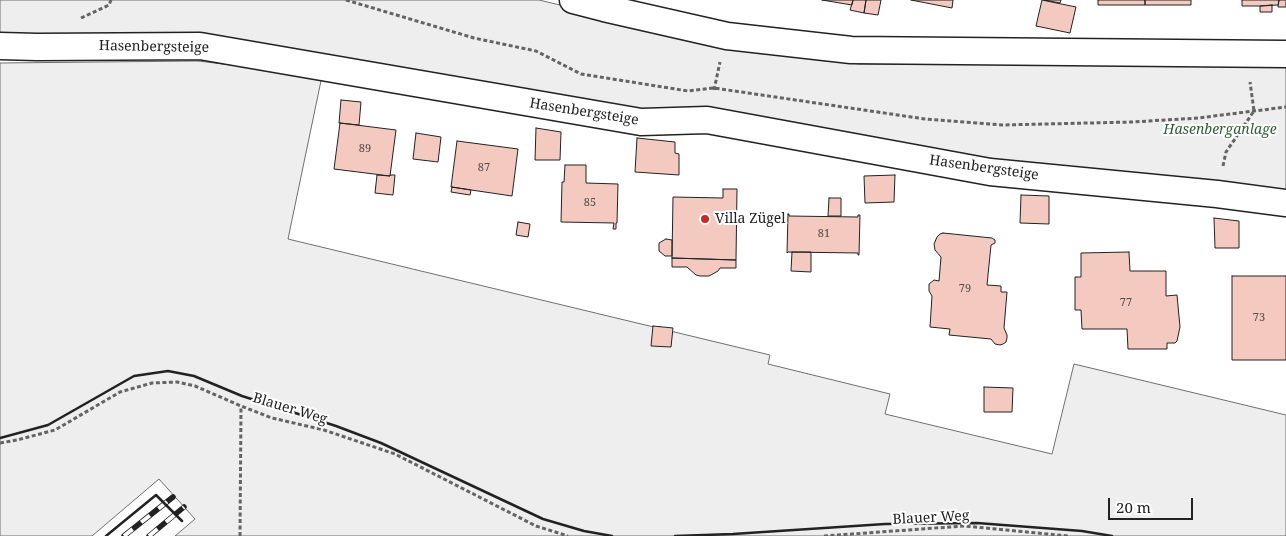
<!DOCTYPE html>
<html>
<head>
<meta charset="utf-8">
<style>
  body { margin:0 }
  #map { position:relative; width:1286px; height:536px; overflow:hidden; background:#fff; font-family:"Noto Serif",serif }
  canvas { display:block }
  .scale { position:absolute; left:1108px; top:498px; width:85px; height:22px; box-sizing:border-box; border:2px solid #222; border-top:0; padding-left:6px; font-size:15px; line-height:18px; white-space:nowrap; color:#222; -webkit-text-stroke:4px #fff; paint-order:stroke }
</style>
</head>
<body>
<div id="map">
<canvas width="1286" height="536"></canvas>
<div class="scale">20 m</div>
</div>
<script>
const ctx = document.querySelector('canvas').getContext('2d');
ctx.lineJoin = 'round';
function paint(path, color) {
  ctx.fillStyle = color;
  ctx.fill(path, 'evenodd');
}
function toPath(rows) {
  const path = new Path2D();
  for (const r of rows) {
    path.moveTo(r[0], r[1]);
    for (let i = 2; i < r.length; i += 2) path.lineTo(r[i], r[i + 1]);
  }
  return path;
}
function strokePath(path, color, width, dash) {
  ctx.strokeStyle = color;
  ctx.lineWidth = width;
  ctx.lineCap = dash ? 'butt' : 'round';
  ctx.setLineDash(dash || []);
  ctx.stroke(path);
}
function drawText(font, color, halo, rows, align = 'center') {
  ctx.font = font + ' "Noto Serif",serif';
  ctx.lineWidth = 4;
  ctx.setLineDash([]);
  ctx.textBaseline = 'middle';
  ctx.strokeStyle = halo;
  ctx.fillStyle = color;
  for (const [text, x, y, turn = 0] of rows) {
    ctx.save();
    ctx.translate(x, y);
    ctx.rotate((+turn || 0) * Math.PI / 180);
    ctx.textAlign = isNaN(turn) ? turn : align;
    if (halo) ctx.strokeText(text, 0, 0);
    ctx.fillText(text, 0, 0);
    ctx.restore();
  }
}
const green = toPath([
  [0,0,539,0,731,46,859,64,1286,65,1286,203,642,118,200,44,0,44,0,0],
  [198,61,322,76,288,239,770,355,768,364,890,394,885,414,1052,454,1074,364,1286,415,1286,536,175,536,195,519,159,479,92,536,0,536,0,63,198,61]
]);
paint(green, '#eee');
strokePath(green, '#6f6f6f', 1);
const building = toPath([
  [822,0,853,0,852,5,822,0],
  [853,0,866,0,864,13,850,10,853,0],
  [866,0,881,0,878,15,864,13,866,0],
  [911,0,953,0,952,8,911,0],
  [1042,0,1076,7,1070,33,1036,26,1042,0],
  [1044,0,1061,0,1060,3,1044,0],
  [1098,0,1145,0,1145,5,1098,5,1098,0],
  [1145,0,1191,0,1191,5,1145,5,1145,0],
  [1242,0,1279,0,1278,5,1260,6,1242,6,1242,0],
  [1279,0,1286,0,1286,7,1278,7,1279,0],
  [1272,5,1272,12,1260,12,1260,6,1272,5],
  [341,100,361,102,359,125,339,123,341,100],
  [340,123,396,130,390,176,334,169,340,123],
  [536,128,561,132,560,160,535,160,536,128],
  [416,133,441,137,438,162,413,159,416,133],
  [637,138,675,142,675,153,679,154,679,175,635,172,637,138],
  [457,141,518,149,512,196,451,187,457,141],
  [565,165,586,165,586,183,618,184,617,223,616,223,616,229,613,229,614,223,561,222,562,182,564,182,565,165],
  [377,175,390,176,390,175,395,175,393,195,375,193,377,175],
  [895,175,894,202,865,203,864,176,895,175],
  [452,187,471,190,470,195,451,192,452,187],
  [723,189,737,189,736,260,672,258,673,197,723,198,723,189],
  [1021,195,1049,196,1049,224,1020,223,1021,195],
  [829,198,841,198,841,216,828,216,829,198],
  [788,214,789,214,789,216,858,217,858,215,860,215,859,255,858,255,858,253,788,252,787,253,788,214],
  [1214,218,1239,221,1239,248,1215,248,1214,218],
  [518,222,530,224,528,237,516,235,518,222],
  [943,233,992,238,995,240,995,243,991,245,987,285,1001,286,1001,292,1007,292,1004,328,1007,335,1007,338,1006,342,1003,344,1000,345,995,344,991,339,949,335,950,329,930,327,932,296,929,291,929,284,934,280,939,281,941,257,935,250,934,244,937,237,940,234,943,233],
  [666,239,672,240,672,256,665,256,659,251,659,243,666,239],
  [792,252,811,252,811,272,791,271,792,252],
  [1129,252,1130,271,1166,271,1166,296,1177,295,1180,327,1177,341,1175,343,1167,343,1167,349,1128,349,1127,329,1082,329,1081,310,1075,310,1075,277,1081,277,1081,253,1129,252],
  [672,258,736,260,736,268,720,268,718,271,709,276,700,276,696,275,687,267,672,267,672,258],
  [1232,276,1286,276,1286,360,1232,360,1232,276],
  [653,326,673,328,671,347,651,346,653,326],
  [984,387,1013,388,1012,412,984,412,984,387]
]);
paint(building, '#f3c9c0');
strokePath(building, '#222', 1);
const street = toPath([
  [573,0,604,8,727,36,851,50,1286,54],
  [0,46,37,47,200,46,641,122,707,120,990,172,1217,194,1286,203]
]);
strokePath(street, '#222', 29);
strokePath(toPath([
  [346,0,474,38,536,51,581,74,688,91,714,88,925,119,1002,125,1132,122,1198,118,1286,107],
  [81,18,109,5,111,0],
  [714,90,720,62],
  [1223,166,1226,152,1254,111,1250,82],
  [0,443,17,440,55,430,120,392,152,383,177,382,195,386,241,406,272,418,324,430,395,454,536,526,568,536],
  [240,536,241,406],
  [824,536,964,526,1069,536]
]), '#646464', 3, [4, 2.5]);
strokePath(street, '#fff', 26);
const rail = toPath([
  [124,536,173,497],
  [149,536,184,507]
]);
strokePath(rail, '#222', 5.5);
strokePath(rail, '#fff', 4, [11]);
strokePath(toPath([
  [0,438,48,425,134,376,168,371,194,376,242,396,336,426,381,443,543,519,584,531,612,536],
  [106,536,156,495,182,521],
  [675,536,733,534,885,524,977,523,1082,531,1112,536]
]), '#222', 2.5);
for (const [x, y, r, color] of [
  [705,219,5,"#c62828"]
]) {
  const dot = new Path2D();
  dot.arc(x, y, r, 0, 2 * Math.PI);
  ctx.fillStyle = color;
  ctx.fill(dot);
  strokePath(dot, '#fff', 2);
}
drawText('11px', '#564c4a', null, [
  ["89",365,149],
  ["87",484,168],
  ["85",590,203],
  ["81",824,234],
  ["79",965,289],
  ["77",1126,303],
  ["73",1259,318]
]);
drawText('14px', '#222', '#fff', [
  ["Hasenbergsteige",154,47,1],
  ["Hasenbergsteige",584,112,9],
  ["Hasenbergsteige",984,168,8],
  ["Blauer Weg",290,409,17],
  ["Blauer Weg",931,518,-3]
]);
drawText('italic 14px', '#2f5e38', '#fff', [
  ["Hasenberganlage",1220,130]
]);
drawText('14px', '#222', '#fff', [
  ["Villa Zügel",715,219]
], 'left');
</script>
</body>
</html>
